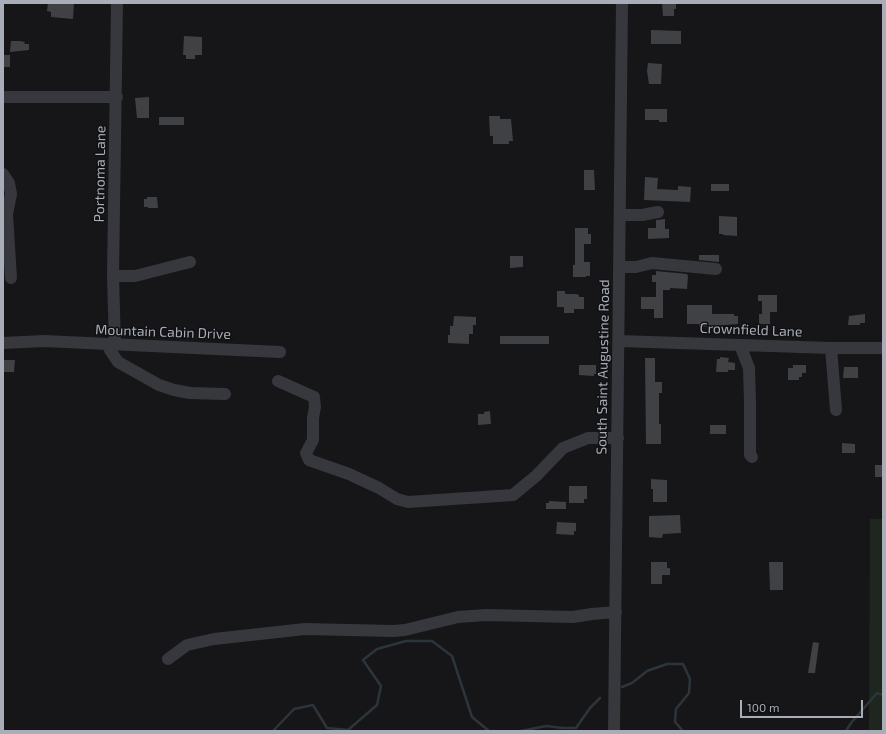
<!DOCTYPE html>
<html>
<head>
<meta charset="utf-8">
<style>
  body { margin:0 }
  #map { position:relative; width:886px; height:734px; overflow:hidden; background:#161618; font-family:"Exo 2",sans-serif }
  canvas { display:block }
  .frame { position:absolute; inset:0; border:4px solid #a8adb8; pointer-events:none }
  .scale { position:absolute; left:740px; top:700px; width:123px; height:18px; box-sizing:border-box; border:2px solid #a8adb8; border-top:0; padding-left:5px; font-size:12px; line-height:14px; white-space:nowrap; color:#a8adb8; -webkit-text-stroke:3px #111113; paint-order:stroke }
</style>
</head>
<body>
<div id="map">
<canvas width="886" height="734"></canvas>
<div class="frame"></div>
<div class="scale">100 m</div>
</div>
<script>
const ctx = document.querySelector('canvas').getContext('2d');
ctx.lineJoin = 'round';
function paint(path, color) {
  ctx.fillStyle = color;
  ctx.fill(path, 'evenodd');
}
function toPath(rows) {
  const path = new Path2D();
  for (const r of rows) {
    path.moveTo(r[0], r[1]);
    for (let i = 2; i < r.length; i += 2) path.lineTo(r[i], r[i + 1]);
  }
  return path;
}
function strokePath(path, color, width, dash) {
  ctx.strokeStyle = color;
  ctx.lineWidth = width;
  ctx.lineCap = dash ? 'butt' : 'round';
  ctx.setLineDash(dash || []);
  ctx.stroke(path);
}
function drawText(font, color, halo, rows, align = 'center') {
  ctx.font = font + ' "Exo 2",sans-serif';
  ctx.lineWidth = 3;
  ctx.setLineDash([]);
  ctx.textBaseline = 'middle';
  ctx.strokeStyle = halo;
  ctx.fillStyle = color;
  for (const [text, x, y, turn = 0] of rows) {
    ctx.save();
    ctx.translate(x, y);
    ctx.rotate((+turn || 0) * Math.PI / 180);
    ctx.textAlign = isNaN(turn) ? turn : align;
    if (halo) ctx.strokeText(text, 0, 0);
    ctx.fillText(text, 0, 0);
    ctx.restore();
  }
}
paint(toPath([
  [870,519,883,519,883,731,869,731]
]), '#1e261f');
strokePath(toPath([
  [622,687,632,683,647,671,667,664,683,664,690,679,689,693,676,709,675,722,683,731],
  [273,731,294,709,313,705,327,728,348,730,377,705,381,686,363,660,377,649,406,641,432,641,452,656,472,717,489,731],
  [521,731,546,726,563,728,576,728,590,708,600,698],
  [846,731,851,723,877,693,883,695]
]), '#2c353c', 2.5);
paint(toPath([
  [48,3,74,3,73,19,51,17,51,12,47,11],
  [662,3,676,3,676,9,674,9,674,16,663,16],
  [651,30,681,31,681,44,651,44],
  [184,36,202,37,202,55,195,55,195,59,186,59,186,55,183,55],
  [11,41,20,41,25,42,24,44,29,44,29,50,10,52],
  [3,55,10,55,10,67,3,67],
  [648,63,662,64,661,84,649,84,647,71],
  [149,97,149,118,137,118,135,98],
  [645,109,667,109,667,122,659,122,659,120,645,120],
  [489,116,500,116,500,119,511,119,513,141,509,141,509,144,493,144,493,136,490,136],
  [159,117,184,117,184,125,159,125],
  [584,170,594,170,595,190,584,190],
  [645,177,658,178,657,189,678,190,678,186,691,187,690,202,644,200],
  [711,184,729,184,729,191,711,191],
  [147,197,157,197,158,208,148,208,148,207,144,207,144,199,147,199],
  [719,216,737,217,737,236,723,235,723,234,719,234],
  [665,219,665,229,669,229,669,238,648,239,648,228,656,228,656,220],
  [575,228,588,228,588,234,591,234,591,244,584,244,584,262,590,262,590,276,586,276,586,277,573,277,573,265,575,265],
  [699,255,719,255,719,262,699,260],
  [510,256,523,256,523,267,510,268],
  [656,271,687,274,688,276,687,289,670,288,670,290,663,290,663,318,654,318,654,309,641,309,641,297,656,297,656,282,652,282,652,275,656,275],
  [557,291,565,291,565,294,576,294,579,295,579,297,584,297,584,309,574,309,574,313,564,313,564,307,557,307],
  [758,295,777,295,777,312,770,312,770,324,759,324,759,314,762,314,762,301,758,301],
  [687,305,712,305,712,314,734,314,734,316,738,316,738,324,699,327,699,324,687,324],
  [865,314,865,323,860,323,860,325,848,325,849,316],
  [454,316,476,317,476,325,473,325,473,334,469,334,469,344,448,343,448,335,450,335,450,326,453,326],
  [500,336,549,336,549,344,500,344],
  [720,357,729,358,728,362,735,363,735,370,728,370,728,372,716,372,717,359,720,359],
  [645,358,655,358,655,382,662,382,662,393,659,393,659,424,661,424,661,444,646,444],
  [3,360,15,360,14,372,3,372],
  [579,365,596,365,596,374,594,374,594,376,579,375],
  [793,365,806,365,806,373,802,373,802,377,799,377,799,380,788,380,788,368,793,368],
  [844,367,858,367,858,378,843,378],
  [490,411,491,424,478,425,478,414,484,414,484,412],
  [710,425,726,425,726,434,710,434],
  [842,443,855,444,855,453,842,453],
  [875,465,883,465,883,477,875,477],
  [651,479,667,480,667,502,653,502,653,489,651,489],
  [569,486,587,486,587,499,584,499,584,503,569,503],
  [549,501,566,502,566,509,546,509,546,503,549,503],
  [680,515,681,533,663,534,662,538,649,537,649,516],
  [557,522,576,523,576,531,574,531,574,535,556,534],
  [651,562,667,562,667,568,670,568,670,575,662,575,662,584,651,584],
  [769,562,783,562,783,590,770,590],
  [813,642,819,643,815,673,808,673]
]), '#404145');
strokePath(toPath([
  [3,97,117,97],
  [3,174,9,183,11,194,7,214,11,278],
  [620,215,642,215,658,212],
  [619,267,636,267,652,263,716,269],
  [113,276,135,276,190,262],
  [619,341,831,348,883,348],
  [3,343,44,341,280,352],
  [108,345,110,350,118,362,159,385,174,390,190,393,225,394],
  [115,345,113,276,117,3],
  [740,345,749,368,750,401,750,455,752,457],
  [831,348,836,410],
  [278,381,314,397,315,407,313,418,313,440,306,453,309,460,349,474,379,488,397,499,408,502,513,495,536,476,563,448,588,438,618,438],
  [168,659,187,645,214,639,305,629,393,631,405,630,458,617,486,615,573,617,592,614,616,612],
  [614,731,622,3]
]), '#37383d', 12);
drawText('14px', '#a8adb8', '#111113', [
  ["Portnoma Lane",100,174,-89],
  ["Crownfield Lane",751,330,2],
  ["Mountain Cabin Drive",163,332,2],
  ["South Saint Augustine Road",603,367,-89]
]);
</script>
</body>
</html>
